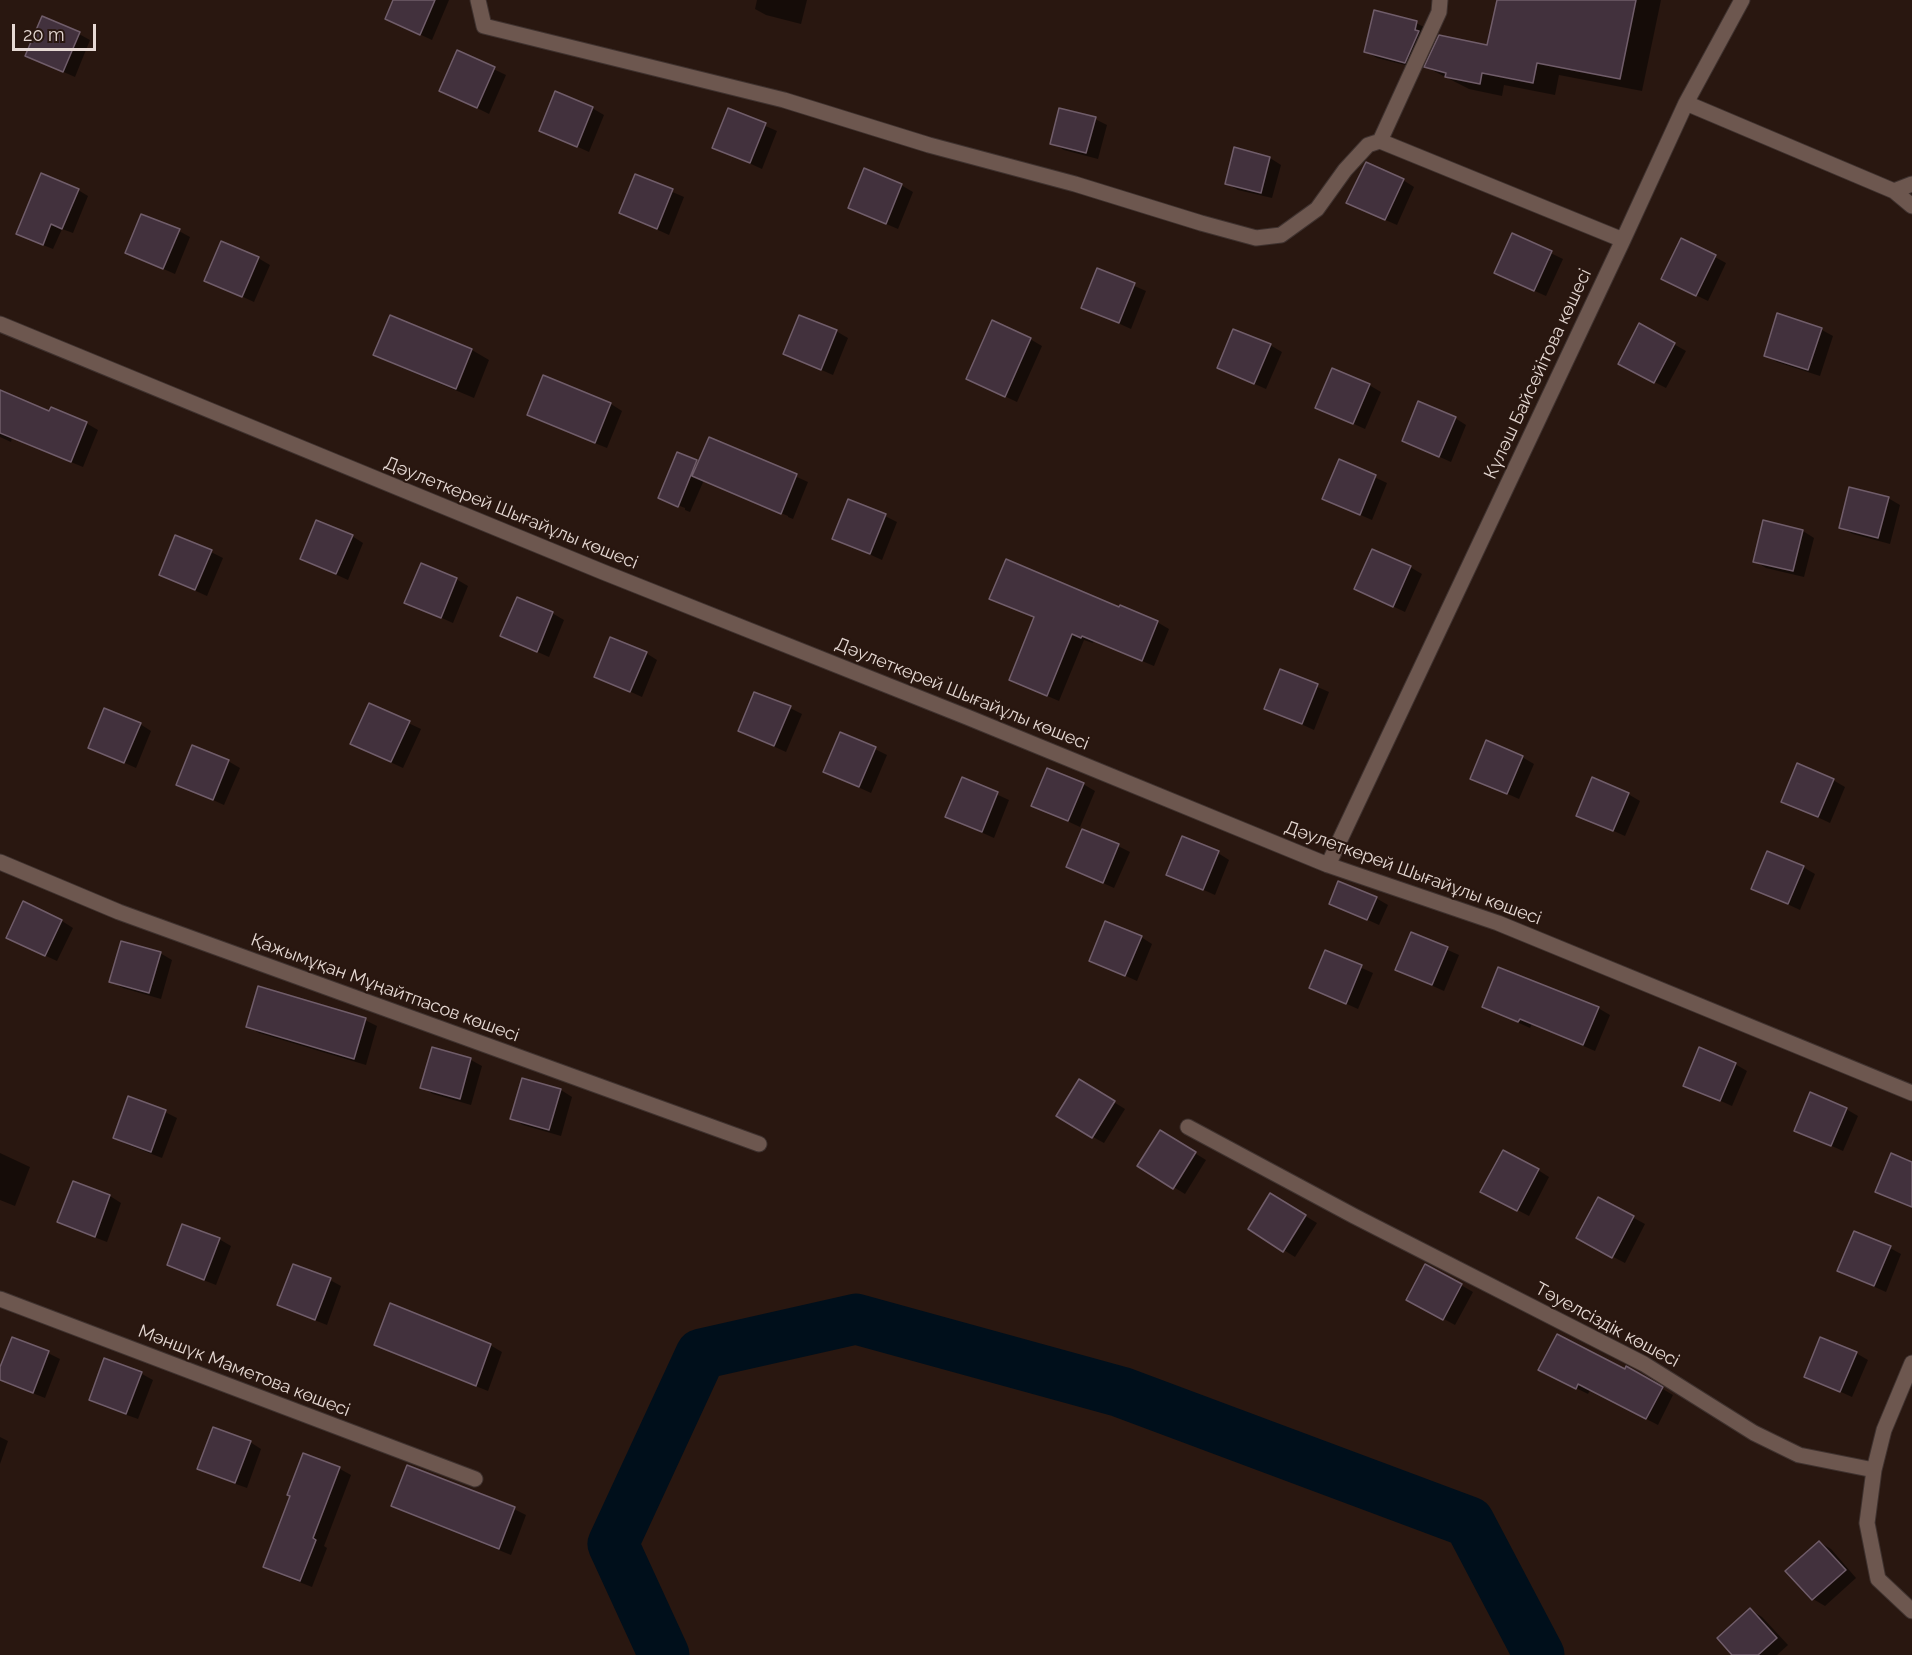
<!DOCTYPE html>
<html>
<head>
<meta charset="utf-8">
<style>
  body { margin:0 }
  #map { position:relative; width:1912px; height:1655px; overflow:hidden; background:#291710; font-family:Raleway,sans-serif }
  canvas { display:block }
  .scale { position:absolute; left:12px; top:24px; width:84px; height:27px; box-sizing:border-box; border:3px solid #e6d9d4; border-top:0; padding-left:8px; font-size:18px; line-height:21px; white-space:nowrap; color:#e6d9d4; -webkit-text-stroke:4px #291710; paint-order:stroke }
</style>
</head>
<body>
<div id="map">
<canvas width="1912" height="1655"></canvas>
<div class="scale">20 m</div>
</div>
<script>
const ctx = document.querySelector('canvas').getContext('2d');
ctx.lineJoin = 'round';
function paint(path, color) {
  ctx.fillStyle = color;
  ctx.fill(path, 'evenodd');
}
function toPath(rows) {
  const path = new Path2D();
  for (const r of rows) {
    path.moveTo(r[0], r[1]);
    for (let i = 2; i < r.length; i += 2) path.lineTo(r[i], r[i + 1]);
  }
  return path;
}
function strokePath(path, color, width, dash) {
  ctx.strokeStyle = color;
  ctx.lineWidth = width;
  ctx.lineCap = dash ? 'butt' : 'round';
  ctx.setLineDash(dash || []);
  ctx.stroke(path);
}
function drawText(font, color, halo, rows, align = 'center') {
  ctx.font = font + ' Raleway,sans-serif';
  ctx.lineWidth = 4.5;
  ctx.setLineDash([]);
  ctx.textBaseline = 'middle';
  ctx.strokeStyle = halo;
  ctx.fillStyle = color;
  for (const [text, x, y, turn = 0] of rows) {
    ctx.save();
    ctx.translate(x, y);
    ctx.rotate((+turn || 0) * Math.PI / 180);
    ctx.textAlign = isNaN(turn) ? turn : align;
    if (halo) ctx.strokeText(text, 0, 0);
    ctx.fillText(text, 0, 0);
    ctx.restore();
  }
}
paint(toPath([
  [395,0,449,0,432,40,387,19],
  [757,0,807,0,801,24,766,15,755,9],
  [1498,0,1661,0,1642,91,1559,75,1555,95,1504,85,1502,96,1469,89,1426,67,1488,47],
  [1416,23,1428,29,1417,68,1377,58,1365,51],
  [79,34,90,40,75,77,27,56],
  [458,52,506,75,489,114,441,90],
  [592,108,604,115,589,152,541,130],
  [729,110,777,131,762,169,714,147],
  [1095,119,1107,125,1098,159,1064,150,1052,143],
  [1270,158,1281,165,1272,198,1238,190,1226,183],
  [636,176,684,197,669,235,621,213],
  [1403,180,1414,187,1397,225,1360,209],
  [901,185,913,192,898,229,849,208],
  [78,190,88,196,73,233,62,229,53,249,28,239],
  [179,231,190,237,175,274,127,253],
  [1513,235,1563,259,1546,296,1508,279],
  [1715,257,1726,263,1708,301,1675,285],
  [258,258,270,265,254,302,206,280],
  [1098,270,1146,291,1131,329,1083,307],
  [1778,315,1822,330,1833,336,1820,376,1777,362,1765,355],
  [391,317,472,350,489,360,474,398,393,364,375,354],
  [1640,325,1686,351,1666,388,1631,370],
  [836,331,848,338,833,375,785,354],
  [1030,339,1042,346,1017,402,968,379],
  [1270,345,1282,352,1266,389,1219,368],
  [544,377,611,404,622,411,607,448,540,421,529,414],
  [1369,385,1381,392,1365,429,1317,407],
  [0,392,50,413,86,423,98,430,83,467,12,438,11,442,0,437],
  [1455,418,1466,425,1451,462,1404,441],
  [710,438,808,482,793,519,788,517,788,516,704,480,690,512,685,510,685,508,670,502,670,504,660,498,697,461,700,463],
  [1340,461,1387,483,1372,520,1324,499],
  [1888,498,1900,505,1890,544,1853,534,1841,528],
  [885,516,897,522,882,560,834,538],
  [1803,531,1814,538,1804,577,1766,568,1755,561],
  [352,536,363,543,348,580,302,559],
  [211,552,223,558,207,596,160,575],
  [1410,567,1422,574,1405,612,1356,589],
  [456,579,468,586,453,623,406,602],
  [991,598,1120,609,1157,622,1169,629,1154,666,1094,641,1093,643,1084,640,1059,701,1010,680,1036,618],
  [552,613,564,620,549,657,502,636],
  [646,653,657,660,642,697,596,676],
  [1281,671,1329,692,1314,730,1266,708],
  [370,705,421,729,403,768,364,750],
  [790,708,802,714,786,752,740,731],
  [140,724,151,731,136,768,90,747],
  [875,749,887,755,871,793,825,772],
  [1522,757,1534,764,1519,799,1472,778],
  [228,761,240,768,224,805,178,784],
  [963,779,1009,800,994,838,947,817],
  [1833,780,1845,787,1830,823,1783,801],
  [1083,784,1095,791,1080,827,1033,805],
  [1628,794,1640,801,1625,836,1578,815],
  [1118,846,1130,852,1114,888,1068,867],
  [1218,853,1229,860,1215,895,1168,874],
  [1803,867,1815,874,1800,910,1753,888],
  [1376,898,1388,905,1379,925,1331,903],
  [62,921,73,928,57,961,20,944],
  [1412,934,1459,955,1444,991,1397,970],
  [1141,937,1152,944,1137,981,1091,960],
  [1326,952,1373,973,1358,1009,1311,988],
  [160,953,172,960,161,999,123,988,111,981],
  [1484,1007,1598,1008,1610,1015,1595,1051,1532,1024,1530,1028],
  [365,1020,377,1026,366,1065,259,1033,248,1026],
  [433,1049,471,1060,482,1066,471,1105,433,1094,422,1087],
  [1735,1064,1747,1071,1732,1106,1685,1085],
  [523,1079,561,1090,572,1097,561,1136,523,1125,511,1118],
  [1091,1088,1125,1109,1104,1143,1093,1137],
  [1846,1109,1858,1116,1843,1151,1796,1130],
  [165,1112,177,1118,162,1158,126,1144,114,1137],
  [1172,1139,1206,1160,1185,1194,1139,1166],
  [0,1153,30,1167,15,1206,0,1200],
  [1538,1170,1549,1177,1529,1216,1494,1198],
  [74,1183,110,1196,121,1203,107,1242,70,1228,59,1222],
  [1599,1199,1645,1224,1625,1263,1590,1245],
  [1282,1202,1317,1223,1295,1257,1250,1229],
  [219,1239,231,1246,216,1285,180,1271,168,1265],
  [1890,1248,1901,1254,1886,1292,1839,1271],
  [330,1280,341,1286,327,1325,291,1311,279,1305],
  [1461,1285,1473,1292,1455,1325,1420,1306],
  [376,1344,490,1345,502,1352,488,1391,388,1351],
  [48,1353,60,1359,45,1398,0,1380,0,1371],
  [1856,1353,1868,1360,1852,1397,1806,1376],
  [105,1360,142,1374,153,1380,138,1419,102,1406,91,1399],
  [1627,1368,1673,1395,1658,1425,1590,1390,1588,1394,1552,1376,1626,1371],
  [0,1437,8,1441,0,1464],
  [250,1442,261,1449,247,1488,211,1475,199,1468],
  [304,1455,340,1469,351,1475,324,1546,327,1548,312,1587,276,1573,265,1566,292,1496],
  [407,1467,514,1509,526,1515,511,1555,404,1512,393,1506],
  [1819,1542,1831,1549,1856,1578,1825,1606,1813,1599,1787,1571],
  [1750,1610,1762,1617,1788,1645,1777,1655,1734,1655]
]), '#0007');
strokePath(toPath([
  [664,1655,613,1544,701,1354,856,1319,1121,1392,1469,1522,1539,1655]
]), '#000f1b', 51);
const building = toPath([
  [393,0,435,0,420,35,385,19,393,0],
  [1497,0,1636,0,1620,79,1537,63,1533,83,1482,73,1480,84,1445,77,1446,73,1424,67,1439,35,1487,45,1497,0],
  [1374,10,1417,21,1415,30,1419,31,1405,63,1364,52,1374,10],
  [42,16,80,32,63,72,25,56,42,16],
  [457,50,495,67,477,108,439,91,457,50],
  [555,91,593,107,577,147,539,131,555,91],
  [728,108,766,123,750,163,712,148,728,108],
  [1059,108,1096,117,1086,153,1050,144,1059,108],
  [1234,147,1270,157,1261,193,1225,184,1234,147],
  [1366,162,1404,179,1385,220,1346,203,1366,162],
  [864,168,902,184,886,224,848,208,864,168],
  [41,173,79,189,62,229,51,224,43,245,16,234,41,173],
  [635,174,673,189,657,229,619,213,635,174],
  [141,214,180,229,163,269,125,253,141,214],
  [1512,233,1552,251,1534,291,1494,273,1512,233],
  [1681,238,1716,255,1696,296,1661,279,1681,238],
  [221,241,259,257,242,297,204,281,221,241],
  [1097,268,1135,283,1119,323,1081,308,1097,268],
  [1777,313,1822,328,1808,370,1764,356,1777,313],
  [390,315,472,349,456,389,373,355,390,315],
  [799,315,837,330,821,370,783,354,799,315],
  [992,320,1031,338,1005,397,966,379,992,320],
  [1639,323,1675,343,1654,383,1618,364,1639,323],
  [1233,329,1271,344,1254,384,1217,368,1233,329],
  [1332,368,1370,384,1353,424,1315,408,1332,368],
  [543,375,611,403,595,443,527,415,543,375],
  [0,390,49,411,51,407,87,422,71,462,0,433,0,390],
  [1418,401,1456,417,1439,457,1402,441,1418,401],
  [709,437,797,474,781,514,692,476,709,437],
  [677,452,697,460,678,507,658,498,677,452],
  [1339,459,1376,475,1360,515,1322,499,1339,459],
  [1849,487,1889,497,1878,538,1839,528,1849,487],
  [848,499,886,514,870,554,832,539,848,499],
  [316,520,353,535,336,574,300,559,316,520],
  [1763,520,1803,530,1793,571,1753,562,1763,520],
  [175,535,212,550,195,590,159,575,175,535],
  [1372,549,1411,566,1393,607,1354,589,1372,549],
  [1006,559,1119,607,1120,605,1158,621,1142,661,1082,636,1081,638,1072,634,1047,696,1009,680,1034,617,989,599,1006,559],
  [421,563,457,578,441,618,404,603,421,563],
  [517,597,553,612,537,652,500,636,517,597],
  [610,637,647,652,630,692,594,677,610,637],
  [1280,669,1318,684,1302,724,1264,709,1280,669],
  [754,692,791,706,774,746,738,731,754,692],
  [369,703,410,721,391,762,350,744,369,703],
  [104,708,141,723,124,763,88,748,104,708],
  [840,732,876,747,859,787,823,772,840,732],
  [1486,740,1523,756,1507,794,1470,779,1486,740],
  [192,745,229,760,213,800,176,785,192,745],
  [1797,763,1834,779,1818,817,1781,802,1797,763],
  [1047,768,1084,783,1068,821,1031,806,1047,768],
  [962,777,998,792,982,832,945,817,962,777],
  [1592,777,1629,793,1613,831,1576,816,1592,777],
  [1082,829,1119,844,1103,883,1066,867,1082,829],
  [1182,836,1219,851,1203,890,1166,875,1182,836],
  [1767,851,1804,866,1788,904,1751,889,1767,851],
  [1338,881,1377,897,1367,920,1329,904,1338,881],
  [23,901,62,920,45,956,6,938,23,901],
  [1105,921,1142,936,1125,976,1089,961,1105,921],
  [1411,932,1448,947,1432,985,1395,970,1411,932],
  [121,941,161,952,149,993,109,982,121,941],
  [1325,950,1362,965,1346,1004,1309,988,1325,950],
  [1498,967,1599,1007,1583,1045,1520,1019,1518,1022,1482,1007,1498,967],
  [258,986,366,1018,354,1059,246,1027,258,986],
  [432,1047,471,1058,460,1099,420,1088,432,1047],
  [1699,1047,1736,1063,1720,1101,1683,1086,1699,1047],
  [522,1078,561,1089,549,1130,510,1119,522,1078],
  [1079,1079,1115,1101,1092,1138,1056,1116,1079,1079],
  [1810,1092,1847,1108,1831,1146,1794,1131,1810,1092],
  [128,1096,166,1110,151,1152,113,1138,128,1096],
  [1160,1130,1196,1152,1173,1189,1137,1166,1160,1130],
  [1503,1150,1539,1169,1517,1211,1480,1192,1503,1150],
  [1891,1153,1912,1162,1912,1207,1875,1192,1891,1153],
  [73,1181,110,1195,95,1237,57,1222,73,1181],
  [1270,1193,1306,1215,1283,1252,1248,1229,1270,1193],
  [1598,1197,1634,1216,1612,1258,1576,1238,1598,1197],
  [182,1224,220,1238,204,1280,167,1265,182,1224],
  [1854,1231,1891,1246,1874,1286,1837,1271,1854,1231],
  [293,1264,331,1278,315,1320,277,1305,293,1264],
  [1425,1264,1462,1284,1443,1320,1406,1300,1425,1264],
  [390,1303,491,1344,476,1386,374,1345,390,1303],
  [1557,1334,1625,1369,1626,1366,1663,1387,1646,1419,1578,1384,1576,1389,1538,1370,1557,1334],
  [12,1337,49,1351,33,1393,0,1380,0,1367,12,1337],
  [1820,1337,1857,1352,1840,1392,1804,1377,1820,1337],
  [104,1358,142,1372,126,1414,89,1400,104,1358],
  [213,1427,251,1441,235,1483,197,1469,213,1427],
  [303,1453,340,1467,313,1538,316,1540,300,1581,263,1567,290,1496,287,1495,303,1453],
  [407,1465,515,1507,499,1549,391,1506,407,1465],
  [1819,1541,1846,1570,1812,1600,1785,1571,1819,1541],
  [1750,1608,1777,1638,1758,1655,1732,1655,1717,1638,1750,1608]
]);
paint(building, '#42313d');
strokePath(building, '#705d6a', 1.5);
const minor = toPath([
  [478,0,484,26,784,100,929,145,1075,184,1201,223,1256,238,1281,235,1317,209,1345,170,1368,145,1380,141,1439,12,1440,0],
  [1686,103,1742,0],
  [1380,141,1623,240],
  [1894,191,1912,184],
  [0,324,603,572,967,717,1328,865,1498,923,1912,1093],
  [0,862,119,912,759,1144],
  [1328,865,1623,240,1686,103,1894,191,1912,206],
  [1188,1127,1354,1216,1644,1364,1754,1433,1799,1455,1874,1470,1867,1523,1878,1579,1912,1611],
  [0,1299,475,1479],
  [1874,1470,1884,1430,1912,1363]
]);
strokePath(minor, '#3f322f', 17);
strokePath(minor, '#6d574f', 15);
drawText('18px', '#e6d9d4', '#291710', [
  ["Күләш Байсейітова көшесі",1538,374,-65],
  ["Дәулеткерей Шығайұлы көшесі",511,513,22],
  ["Дәулеткерей Шығайұлы көшесі",962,694,22],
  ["Дәулеткерей Шығайұлы көшесі",1413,873,20],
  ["Қажымұқан Мұңайтпасов көшесі",385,988,20],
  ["Тәуелсіздік көшесі",1607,1325,28],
  ["Мәншүк Маметова көшесі",244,1371,21]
]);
</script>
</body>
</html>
